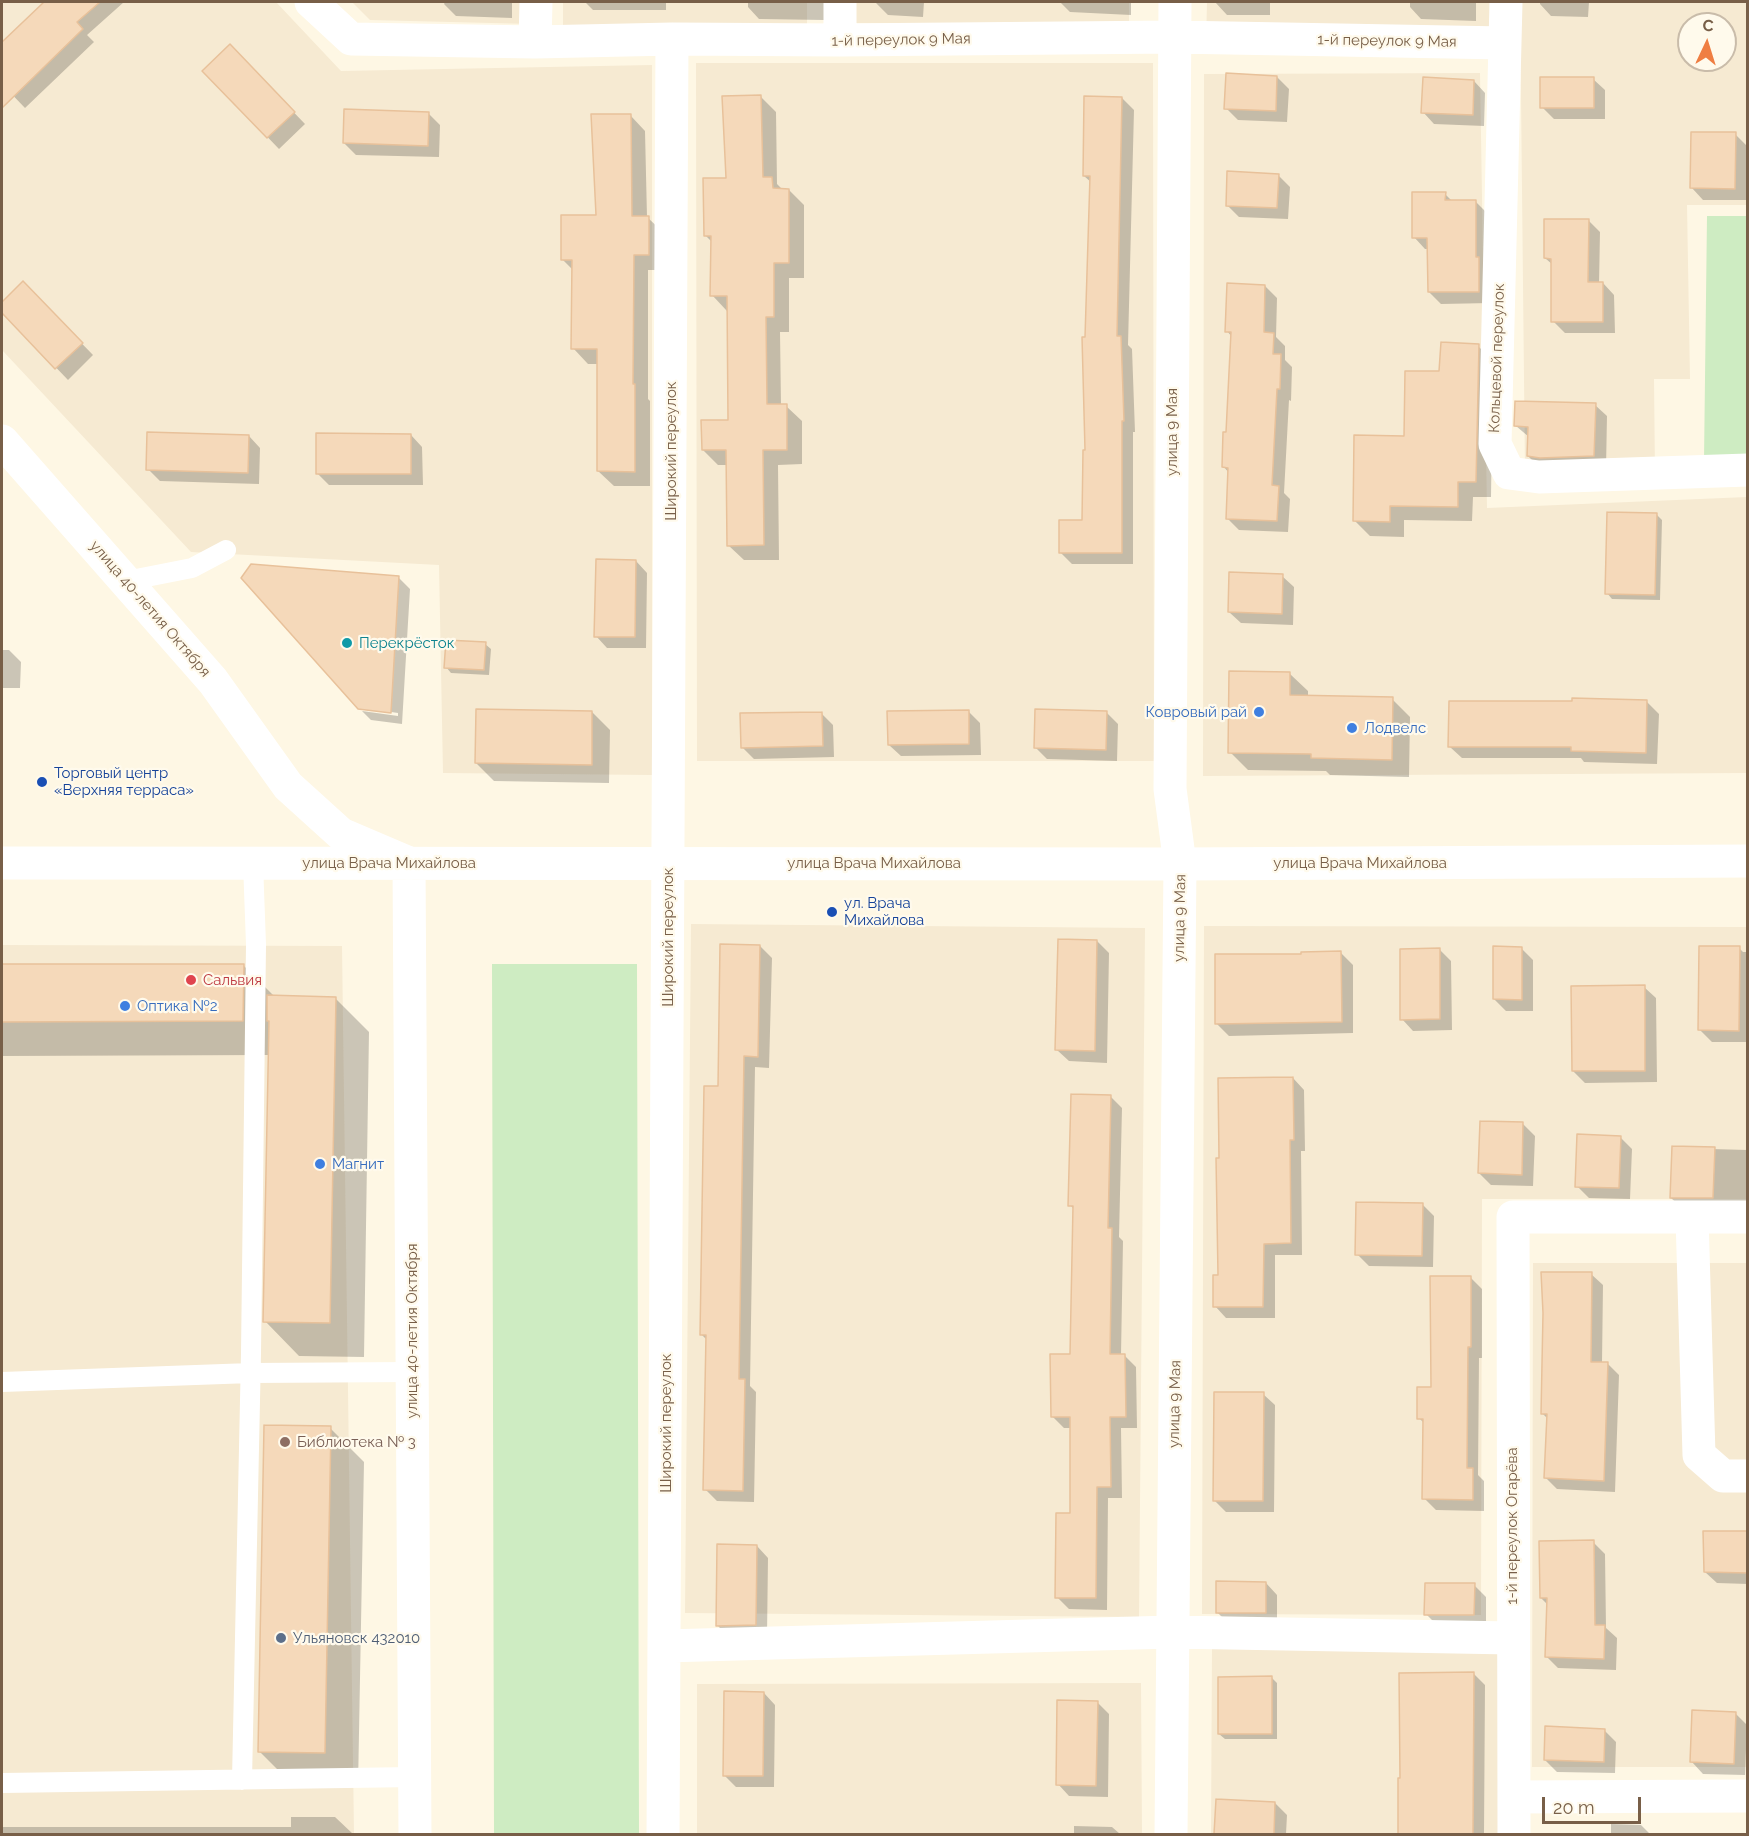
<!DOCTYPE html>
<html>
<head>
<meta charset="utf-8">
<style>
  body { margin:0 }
  #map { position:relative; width:1749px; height:1836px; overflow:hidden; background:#fef7e4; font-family:Raleway,sans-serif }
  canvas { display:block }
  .frame { position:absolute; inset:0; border:3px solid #785f48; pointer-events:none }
  .north { position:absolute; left:1677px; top:12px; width:60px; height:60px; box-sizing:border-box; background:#fffaec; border:2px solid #c9bcaa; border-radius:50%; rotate:4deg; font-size:16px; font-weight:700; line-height:24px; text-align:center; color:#785f48 }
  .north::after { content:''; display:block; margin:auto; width:21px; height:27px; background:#ef7e42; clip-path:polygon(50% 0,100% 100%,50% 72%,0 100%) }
  .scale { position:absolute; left:1542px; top:1797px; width:99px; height:27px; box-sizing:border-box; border:3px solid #785f48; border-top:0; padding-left:8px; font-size:18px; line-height:21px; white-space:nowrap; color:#785f48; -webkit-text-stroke:4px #fffaec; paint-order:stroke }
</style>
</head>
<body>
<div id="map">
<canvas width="1749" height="1836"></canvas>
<div class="frame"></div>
<div class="north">С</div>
<div class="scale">20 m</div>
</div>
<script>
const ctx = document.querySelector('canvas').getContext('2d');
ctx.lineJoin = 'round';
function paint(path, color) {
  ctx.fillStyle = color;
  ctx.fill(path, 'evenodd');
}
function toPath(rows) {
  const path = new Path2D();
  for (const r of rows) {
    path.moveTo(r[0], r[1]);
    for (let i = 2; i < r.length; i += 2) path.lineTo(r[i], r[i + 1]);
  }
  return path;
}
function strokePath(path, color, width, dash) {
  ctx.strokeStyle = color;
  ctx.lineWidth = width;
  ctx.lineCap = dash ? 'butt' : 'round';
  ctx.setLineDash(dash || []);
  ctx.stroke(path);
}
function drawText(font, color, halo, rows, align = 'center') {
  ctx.font = font + ' Raleway,sans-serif';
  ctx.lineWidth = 4.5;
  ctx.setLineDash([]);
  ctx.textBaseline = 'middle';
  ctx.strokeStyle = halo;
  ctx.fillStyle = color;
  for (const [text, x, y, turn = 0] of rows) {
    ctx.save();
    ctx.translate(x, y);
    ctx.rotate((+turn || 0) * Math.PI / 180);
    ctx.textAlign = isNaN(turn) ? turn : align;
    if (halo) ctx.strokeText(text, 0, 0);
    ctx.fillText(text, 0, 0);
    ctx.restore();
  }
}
paint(toPath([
  [2,2,276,2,341,71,652,65,652,775,443,773,439,565,191,552,2,350],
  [352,2,532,2,532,24,370,20],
  [563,2,807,2,807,29,563,30],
  [847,2,1129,2,1129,23,848,23],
  [1207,2,1490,2,1490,48,1206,46],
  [1520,2,1747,2,1747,205,1687,205,1690,379,1654,379,1655,474,1525,472],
  [1689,24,1725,24,1725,60,1689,60],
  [696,63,1153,63,1154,761,697,761],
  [1480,73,1487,508,1747,497,1747,773,1203,776,1204,74],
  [691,924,1145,928,1139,1617,685,1613],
  [1204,926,1747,927,1747,1199,1482,1199,1481,1615,1202,1614],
  [2,945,342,946,354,1834,2,1834],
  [1533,1263,1747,1263,1747,1767,1532,1767],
  [1212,1646,1498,1648,1498,1834,1211,1834],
  [1141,1683,1142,1834,697,1834,697,1684]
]), '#f6ead2');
paint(toPath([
  [1707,216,1747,216,1747,460,1704,460],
  [492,964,637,964,639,1834,494,1834]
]), '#ceecc2');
paint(toPath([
  [46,2,124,2,87,35,94,42,25,108,2,84,2,44],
  [445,2,512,2,512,18,456,16,444,4],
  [585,2,666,2,666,10,593,10],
  [748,2,824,2,824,20,759,19,748,7],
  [876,2,924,2,923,17,888,15,876,3],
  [1060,2,1131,2,1131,15,1070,12],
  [1215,2,1270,2,1270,15,1227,15],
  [1410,2,1476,2,1476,21,1421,19,1410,7],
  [1540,2,1589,2,1588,17,1551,16,1540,4],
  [230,46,305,124,279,149,204,71],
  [1277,77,1289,89,1287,122,1238,120,1226,108],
  [1593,79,1605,90,1605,119,1554,119,1542,107],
  [1474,81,1485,93,1484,126,1434,124,1423,112],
  [761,97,776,112,777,184,783,190,789,190,804,205,804,278,789,278,789,332,780,332,781,406,786,406,802,421,802,464,778,465,779,560,744,560,728,545,728,465,718,465,703,450,729,422,727,311,712,295,712,242,705,235],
  [1122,98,1134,110,1128,345,1132,349,1135,432,1133,432,1133,564,1072,564,1060,552,1084,522,1087,451,1086,338,1092,183,1084,176],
  [428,113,440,125,439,157,356,155,344,143],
  [630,115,645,131,647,217,664,233,664,270,648,270,648,399,650,401,650,486,614,486,598,471,599,364,588,364,573,348,573,270,562,259,598,217],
  [1735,134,1747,146,1746,200,1703,200,1692,188],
  [1278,175,1290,187,1288,219,1239,217,1227,205],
  [1445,194,1453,202,1475,201,1487,213,1491,303,1441,304,1429,292,1429,249,1425,249,1414,237],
  [1588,220,1600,232,1599,284,1603,283,1614,295,1615,333,1565,333,1553,321,1553,265,1545,258],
  [23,283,93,355,68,380,2,311,2,304],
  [1265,286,1277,298,1276,337,1285,346,1285,360,1292,367,1291,401,1289,400,1284,493,1290,499,1288,532,1239,530,1227,518,1229,473,1224,467,1227,434,1232,337,1227,331],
  [1478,346,1493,361,1491,497,1473,497,1472,521,1404,520,1404,537,1370,536,1355,521,1405,437,1440,373],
  [1595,405,1607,416,1606,468,1540,468,1528,456,1529,437,1516,426],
  [411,435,422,447,423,485,329,485,317,473],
  [249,436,260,448,259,484,160,481,148,469],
  [1657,515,1662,520,1660,600,1612,599,1607,593],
  [636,561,647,573,646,648,607,648,596,636],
  [1282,576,1294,587,1293,625,1241,623,1229,612],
  [398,577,410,589,402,724,371,720,362,711,398,716,398,713,358,707],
  [485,644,491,649,489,675,451,673,446,667],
  [2,650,9,650,21,662,20,688,2,688],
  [1290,674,1308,691,1308,697,1392,699,1410,717,1409,777,1330,775,1326,771,1248,770,1230,752],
  [1647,702,1659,714,1657,764,1584,762,1581,758,1462,758,1450,747],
  [968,711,980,723,981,755,901,756,889,745],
  [592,712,610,730,609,783,494,781,476,763],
  [821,713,833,725,834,757,754,759,742,747],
  [1107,713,1118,724,1117,761,1047,759,1035,747],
  [1097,941,1109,953,1107,1063,1069,1061,1057,1050],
  [760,946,772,958,769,1068,755,1067,750,1386,756,1392,754,1502,717,1501,705,1489,708,1341,701,1334,719,1087],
  [1521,948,1533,960,1533,1011,1506,1011,1494,999],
  [1739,948,1743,952,1748,952,1748,1042,1712,1042,1700,1030],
  [1440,950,1451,961,1452,1030,1413,1031,1402,1019],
  [1341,953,1353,965,1353,1033,1229,1036,1217,1024],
  [243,965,275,997,335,998,369,1032,364,1357,299,1356,265,1321,270,1055,2,1056,2,966],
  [1644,987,1656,998,1657,1082,1585,1083,1573,1071],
  [1293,1078,1304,1090,1305,1151,1301,1151,1302,1255,1275,1255,1275,1318,1226,1318,1215,1306,1219,1277],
  [1110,1096,1122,1108,1119,1237,1123,1241,1121,1355,1124,1355,1136,1367,1137,1428,1121,1428,1122,1498,1108,1498,1107,1610,1069,1609,1057,1597,1072,1515,1071,1428,1064,1428,1052,1416,1071,1355,1074,1209,1070,1205],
  [1523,1124,1535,1136,1533,1186,1491,1185,1479,1173],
  [1620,1137,1632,1149,1630,1199,1589,1198,1577,1186],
  [1673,1148,1748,1150,1748,1202,1683,1209,1671,1198],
  [1422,1204,1434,1216,1433,1267,1369,1266,1357,1254],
  [1591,1274,1603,1285,1602,1363,1607,1363,1619,1375,1615,1492,1557,1489,1545,1477,1548,1419,1542,1413],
  [1470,1277,1482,1289,1482,1358,1479,1358,1478,1475,1484,1481,1484,1511,1436,1510,1424,1498,1425,1424,1419,1418,1432,1389],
  [1263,1394,1275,1405,1274,1512,1226,1512,1214,1500],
  [330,1428,364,1462,358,1787,293,1785,259,1751],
  [1748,1533,1748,1584,1717,1583,1705,1572],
  [1593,1542,1605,1554,1606,1628,1617,1638,1616,1670,1558,1668,1546,1656,1548,1605,1541,1598],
  [757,1546,768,1558,767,1636,729,1637,717,1625],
  [1266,1583,1277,1595,1277,1624,1229,1624,1217,1612],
  [1474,1585,1486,1597,1486,1626,1438,1626,1426,1614],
  [1473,1673,1485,1685,1484,1834,1400,1834,1399,1780],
  [1272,1678,1277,1683,1277,1739,1225,1739,1219,1734],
  [764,1693,775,1705,774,1787,736,1787,724,1775],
  [1097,1702,1109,1714,1108,1797,1069,1796,1058,1784],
  [1735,1713,1747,1725,1745,1775,1703,1774,1692,1762],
  [1604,1730,1616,1742,1615,1773,1557,1772,1545,1760],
  [1275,1803,1287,1815,1286,1834,1217,1834,1216,1833],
  [291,1817,335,1817,353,1834,2,1834,2,1827,291,1827],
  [1611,1824,1641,1825,1650,1834,1611,1834],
  [1074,1826,1112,1827,1120,1834,1074,1834]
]), '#0003');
const building = toPath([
  [44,2,100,2,77,22,83,29,2,108,2,42,44,2],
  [230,44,295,112,267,138,202,71,230,44],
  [1226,73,1277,76,1276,111,1224,109,1226,73],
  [1423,77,1474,80,1473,115,1421,113,1423,77],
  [1540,77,1594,77,1594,108,1540,108,1540,77],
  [761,95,763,177,772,177,773,188,789,189,789,263,774,263,774,317,766,317,767,404,787,404,787,450,763,450,764,545,727,546,726,450,702,450,701,420,728,420,727,296,710,296,711,236,704,236,703,178,726,178,722,96,761,95],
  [1084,96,1122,97,1117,336,1121,336,1124,421,1122,421,1122,553,1059,553,1059,520,1082,520,1083,450,1085,450,1082,337,1085,337,1090,176,1083,176,1084,96],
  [344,109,429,112,428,146,343,143,344,109],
  [591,114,631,114,632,216,649,216,649,255,634,255,633,384,635,384,635,472,597,471,597,349,571,349,572,260,561,260,561,215,596,215,591,114],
  [1691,132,1736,132,1735,189,1690,188,1691,132],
  [1227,171,1279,174,1277,208,1226,206,1227,171],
  [1412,192,1446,192,1445,200,1476,200,1476,257,1479,257,1479,292,1428,292,1427,238,1412,238,1412,192],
  [1544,219,1589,219,1588,282,1603,282,1603,322,1551,322,1551,259,1544,258,1544,219],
  [23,281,83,343,55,369,2,313,2,302,23,281],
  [1227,283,1265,285,1264,332,1274,333,1273,354,1281,354,1280,389,1277,389,1272,485,1279,486,1277,521,1226,519,1228,468,1222,467,1223,432,1226,432,1231,332,1225,332,1227,283],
  [1441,342,1479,344,1476,482,1458,482,1458,507,1390,506,1390,522,1353,521,1354,435,1404,436,1405,371,1439,371,1441,342],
  [1515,401,1596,403,1594,456,1540,458,1527,456,1528,427,1514,426,1515,401],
  [147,432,249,435,248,473,146,470,147,432],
  [316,433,411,434,411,474,316,474,316,433],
  [1607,512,1657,513,1655,595,1605,594,1607,512],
  [596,559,636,560,635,637,594,637,596,559],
  [251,564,399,576,391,713,358,709,241,578,251,564],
  [1229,572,1283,574,1282,614,1228,612,1229,572],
  [446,640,486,642,484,670,444,668,446,640],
  [1229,671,1290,672,1290,695,1393,697,1392,760,1311,758,1311,754,1228,753,1229,671],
  [1572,698,1647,700,1646,753,1571,751,1571,747,1448,747,1449,701,1572,701,1572,698],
  [476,709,592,711,592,765,475,763,476,709],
  [1035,709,1107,711,1106,750,1034,748,1035,709],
  [969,710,969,744,888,745,887,711,969,710],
  [822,712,823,746,741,748,740,713,822,712],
  [1058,939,1097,940,1095,1051,1055,1050,1058,939],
  [720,944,760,945,758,1057,744,1056,739,1379,745,1379,743,1491,703,1490,706,1335,700,1335,704,1086,718,1086,720,944],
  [1493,946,1522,947,1522,1000,1493,999,1493,946],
  [1699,946,1740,946,1739,1031,1698,1030,1699,946],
  [1440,948,1440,1019,1400,1020,1400,949,1440,948],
  [1341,951,1342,1022,1215,1024,1215,954,1301,954,1301,952,1341,951],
  [2,964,244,964,243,1021,2,1022,2,964],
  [1645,985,1645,1071,1572,1071,1571,986,1645,985],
  [267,995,336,997,330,1323,263,1322,269,1021,267,1021,267,995],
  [1293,1077,1294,1140,1290,1140,1291,1243,1264,1244,1263,1307,1213,1307,1213,1275,1218,1275,1216,1158,1219,1158,1218,1078,1293,1077],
  [1071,1094,1111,1095,1108,1228,1112,1228,1110,1354,1125,1354,1126,1417,1110,1417,1111,1487,1097,1487,1096,1598,1055,1598,1056,1513,1070,1513,1070,1417,1051,1417,1050,1354,1070,1354,1073,1206,1068,1206,1071,1094],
  [1480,1121,1523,1122,1522,1175,1478,1173,1480,1121],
  [1577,1134,1621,1136,1619,1188,1575,1187,1577,1134],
  [1672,1146,1715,1147,1713,1198,1670,1198,1672,1146],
  [1356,1202,1423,1203,1422,1256,1355,1255,1356,1202],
  [1541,1272,1592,1272,1591,1362,1608,1362,1604,1481,1544,1478,1547,1414,1541,1414,1543,1313,1541,1272],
  [1430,1276,1471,1276,1471,1347,1468,1347,1467,1468,1473,1468,1473,1500,1422,1499,1423,1419,1417,1419,1417,1387,1431,1387,1430,1276],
  [1214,1392,1264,1392,1263,1501,1213,1501,1214,1392],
  [264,1425,331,1426,325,1753,258,1752,264,1425],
  [1703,1531,1748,1531,1748,1573,1704,1572,1703,1531],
  [1594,1540,1595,1625,1605,1625,1604,1659,1545,1657,1547,1598,1540,1598,1539,1541,1594,1540],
  [717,1544,757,1545,756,1625,716,1626,717,1544],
  [1216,1581,1266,1582,1266,1613,1216,1613,1216,1581],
  [1425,1583,1475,1583,1474,1615,1424,1615,1425,1583],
  [1474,1672,1473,1834,1398,1834,1398,1778,1400,1778,1399,1673,1474,1672],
  [1272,1676,1272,1734,1218,1734,1218,1677,1272,1676],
  [724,1691,764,1692,763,1776,723,1776,724,1691],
  [1057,1700,1098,1701,1096,1786,1056,1785,1057,1700],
  [1692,1710,1736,1712,1734,1764,1690,1762,1692,1710],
  [1545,1726,1605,1729,1604,1762,1544,1760,1545,1726],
  [1216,1799,1275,1802,1274,1834,1214,1834,1216,1799]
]);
paint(building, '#f5d9ba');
strokePath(building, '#e8c19a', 1.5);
strokePath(toPath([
  [126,581,192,568,226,550],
  [2,1382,251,1373,412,1372],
  [242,1780,251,1353,256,945,253,862],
  [2,1783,415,1777]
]), '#fff', 20);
strokePath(toPath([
  [311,2,351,39,535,42,672,39,840,40,1175,37,1505,43],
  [840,2,840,40],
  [1506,2,1495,444,1509,473,1539,477,1748,470],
  [535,42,536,2],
  [2,441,213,681,288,786,341,834,409,863],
  [1692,1217,1699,1455,1723,1476,1748,1476],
  [665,1646,1172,1632,1512,1638],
  [1514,1797,1748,1796],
  [663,1834,672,39],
  [1171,1834,1180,864,1170,789,1175,2],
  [1514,1834,1513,1217,1748,1217]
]), '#fff', 33);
strokePath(toPath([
  [2,863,1180,864,1748,861],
  [409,863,415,1834]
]), '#fff', 33);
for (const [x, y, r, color] of [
  [347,643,6,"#0f9aa8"],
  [1259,712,6,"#3f7fe0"],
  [1352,728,6,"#3f7fe0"],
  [42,782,6,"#1a4fb4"],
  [832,912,6,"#1a4fb4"],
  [191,980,6,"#e0444e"],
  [125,1006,6,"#3f7fe0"],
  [320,1164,6,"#3f7fe0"],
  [285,1442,6,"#8d6e63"],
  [281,1638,6,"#5c6f8a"]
]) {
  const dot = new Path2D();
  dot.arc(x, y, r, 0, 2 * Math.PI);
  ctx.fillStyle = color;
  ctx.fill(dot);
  strokePath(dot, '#fffaec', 2);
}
drawText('15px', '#785f48', '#fffaec', [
  ["1-й переулок 9 Мая",901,40,-1],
  ["1-й переулок 9 Мая",1387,41,1],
  ["Кольцевой переулок",1497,358,-88],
  ["улица 9 Мая",1172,432,-90],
  ["Широкий переулок",671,451,-90],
  ["улица 40-летия Октября",150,609,49],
  ["улица Врача Михайлова",389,863],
  ["улица Врача Михайлова",874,863],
  ["улица Врача Михайлова",1360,863],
  ["улица 9 Мая",1180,918,-89],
  ["Широкий переулок",668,937,-90],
  ["улица 40-летия Октября",412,1331,-90],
  ["улица 9 Мая",1175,1404,-89],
  ["Широкий переулок",666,1423,-90],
  ["1-й переулок Огарёва",1512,1526,-90]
]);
drawText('15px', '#0d838f', '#fffaec', [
  ["Перекрёсток",359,643]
], 'left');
drawText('15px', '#366cbe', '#fffaec', [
  ["Ковровый рай",1247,712,"right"],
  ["Лодвелс",1364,728],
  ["Оптика №2",137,1006],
  ["Магнит",332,1164]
], 'left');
drawText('15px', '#164399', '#fffaec', [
  ["Торговый центр",54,773],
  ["«Верхняя терраса»",54,790],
  ["ул. Врача",844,903],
  ["Михайлова",844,920]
], 'left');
drawText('15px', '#be3a42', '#fffaec', [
  ["Сальвия",203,980]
], 'left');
drawText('15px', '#785e54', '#fffaec', [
  ["Библиотека № 3",297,1442]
], 'left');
drawText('15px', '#4e5e75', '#fffaec', [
  ["Ульяновск 432010",293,1638]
], 'left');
</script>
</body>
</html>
